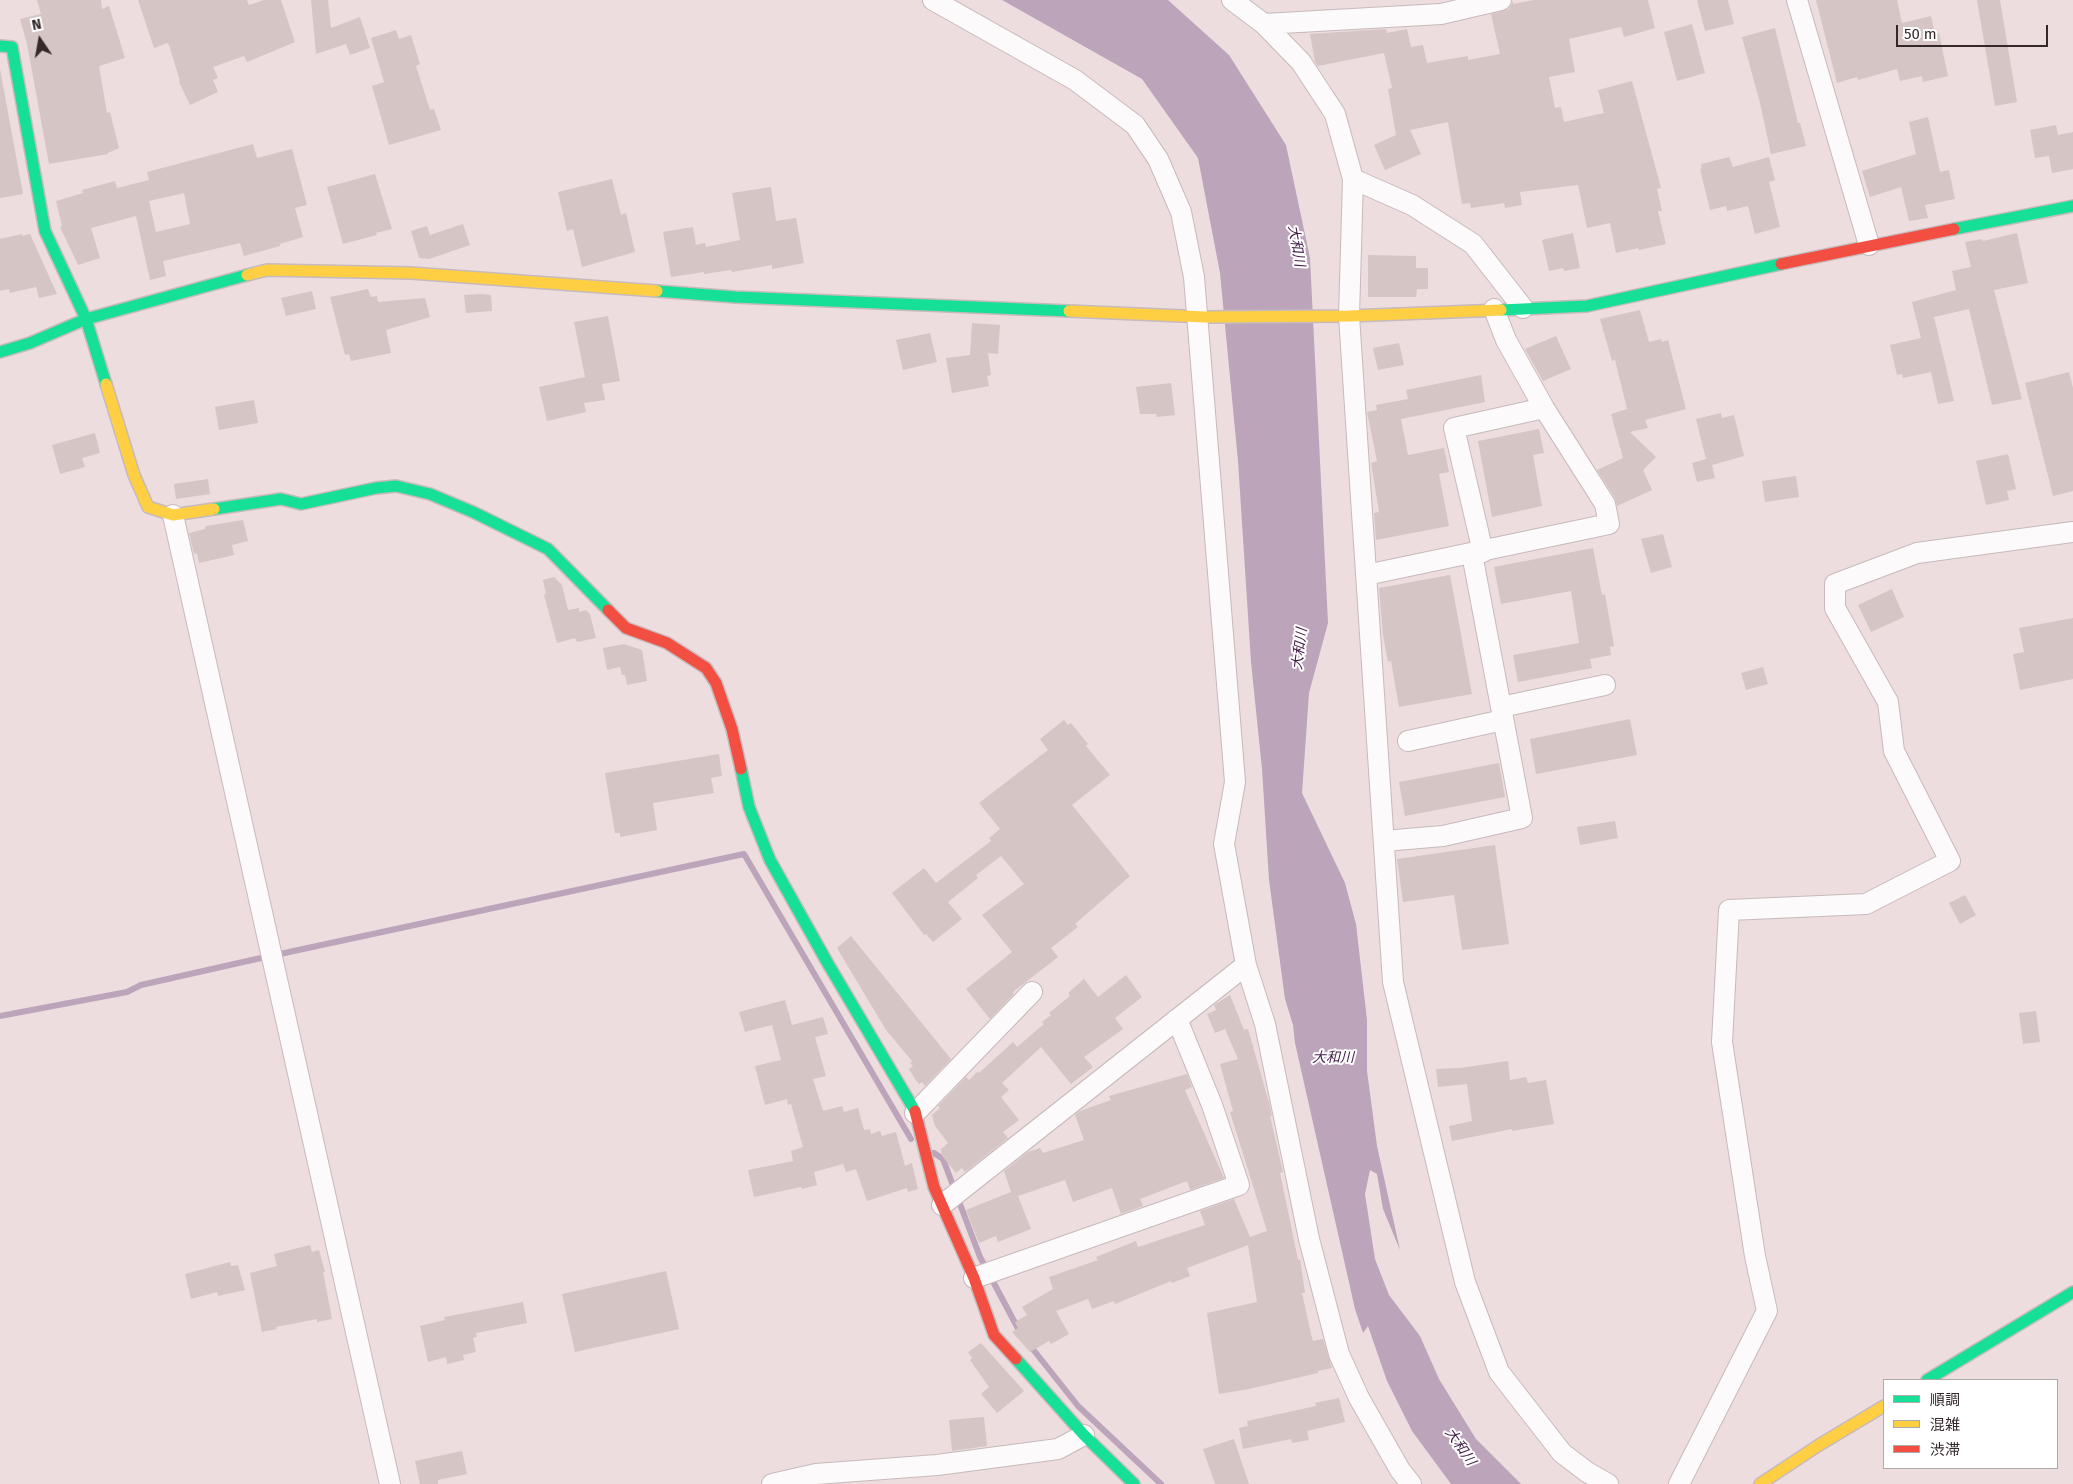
<!DOCTYPE html>
<html>
<head>
<meta charset="utf-8">
<style>
  body { margin:0 }
  #map { position:relative; width:2073px; height:1484px; overflow:hidden; background:#eddddf; font-family:"Fira Sans","Noto Sans JP",sans-serif }
  canvas { display:block }
  .legend { position:absolute; left:1883px; top:1379px; width:175px; height:90px; box-sizing:border-box; background:#fff; border:1px solid #aea9aa; margin:0; padding:6px 9px; list-style:none; font-size:15px; color:#34282a }
  .legend li { display:flex; align-items:center; gap:10px; height:25px }
  .legend b { width:25px; border:1px solid #aea9aa }
  .north { position:absolute; left:15px; top:15px; width:50px; height:50px; -webkit-text-stroke:4px #fff; paint-order:stroke; rotate:348deg; font-size:14px; font-weight:700; line-height:20px; text-align:center; color:#34282a }
  .north::after { content:''; display:block; margin:auto; width:18px; height:22px; background:#34282a; clip-path:polygon(50% 0,100% 100%,50% 72%,0 100%) }
  .scale { position:absolute; left:1896px; top:25px; width:152px; height:22px; box-sizing:border-box; border:2px solid #34282a; border-top:0; padding-left:6px; font-size:15px; line-height:18px; white-space:nowrap; color:#34282a; -webkit-text-stroke:4px #fff; paint-order:stroke }
</style>
</head>
<body>
<div id="map">
<canvas width="2073" height="1484"></canvas>
<ul class="legend">
<li><b style="height:6px;background:#16e098"></b>順調</li>
<li><b style="height:6px;background:#ffcf43"></b>混雑</li>
<li><b style="height:6px;background:#f24e42"></b>渋滞</li>
</ul>
<div class="north">N</div>
<div class="scale">50 m</div>
</div>
<script>
const ctx = document.querySelector('canvas').getContext('2d');
ctx.lineJoin = 'round';
function paint(path, color) {
  ctx.fillStyle = color;
  ctx.fill(path, 'evenodd');
}
function toPath(rows) {
  const path = new Path2D();
  for (const r of rows) {
    path.moveTo(r[0], r[1]);
    for (let i = 2; i < r.length; i += 2) path.lineTo(r[i], r[i + 1]);
  }
  return path;
}
function strokePath(path, color, width, dash) {
  ctx.strokeStyle = color;
  ctx.lineWidth = width;
  ctx.lineCap = dash ? 'butt' : 'round';
  ctx.setLineDash(dash || []);
  ctx.stroke(path);
}
function drawText(font, color, halo, rows, align = 'center') {
  ctx.font = font + ' "Fira Sans","Noto Sans JP",sans-serif';
  ctx.lineWidth = 4;
  ctx.setLineDash([]);
  ctx.textBaseline = 'middle';
  ctx.strokeStyle = halo;
  ctx.fillStyle = color;
  for (const [text, x, y, turn = 0] of rows) {
    ctx.save();
    ctx.translate(x, y);
    ctx.rotate((+turn || 0) * Math.PI / 180);
    ctx.textAlign = isNaN(turn) ? turn : align;
    if (halo) ctx.strokeText(text, 0, 0);
    ctx.fillText(text, 0, 0);
    ctx.restore();
  }
}
paint(toPath([
  [1002,0,1168,0,1229,55,1286,145,1310,258,1328,623,1309,693,1302,793,1345,883,1356,924,1367,1020,1367,1071,1377,1146,1400,1250,1383,1209,1377,1174,1370,1170,1365,1194,1375,1259,1389,1295,1420,1336,1439,1379,1476,1439,1521,1484,1451,1484,1412,1431,1387,1381,1368,1326,1363,1333,1355,1309,1295,1043,1293,1025,1285,999,1269,880,1262,769,1251,662,1238,461,1220,273,1198,158,1142,79]
]), '#bca4bb');
strokePath(toPath([
  [0,1016,127,992,141,985,252,960,744,854,911,1139],
  [934,1153,943,1159,980,1257,1022,1336],
  [1028,1343,1078,1406,1161,1484]
]), '#bca4bb', 6);
paint(toPath([
  [37,0,101,0,102,9,109,6,125,58,99,66,107,113,110,112,119,148,108,153,108,154,49,164,27,44,20,19,41,14],
  [138,0,247,0,249,5,264,0,281,0,295,42,247,62,244,56,213,67,218,78,213,80,218,92,190,105,179,82,180,81,169,45,167,43,154,48],
  [311,0,328,0,331,28,360,17,370,48,350,55,346,44,316,54],
  [1534,0,1648,0,1655,28,1624,37,1621,27,1569,39,1575,72,1549,77,1555,108,1561,107,1564,122,1604,113,1598,90,1632,81,1661,188,1657,189,1662,211,1658,211,1666,244,1639,250,1638,248,1616,253,1610,223,1587,228,1578,185,1520,192,1522,205,1505,208,1504,203,1471,208,1470,203,1462,204,1448,122,1410,130,1421,154,1385,170,1374,145,1396,135,1388,89,1392,88,1384,53,1318,66,1315,62,1310,34,1386,29,1387,33,1407,29,1411,47,1423,45,1427,63,1468,56,1468,60,1500,54,1491,14,1509,9,1513,1,1513,4],
  [1697,0,1728,0,1734,24,1705,31],
  [1816,0,1897,0,1902,23,1931,16,1935,34,1939,33,1948,76,1923,82,1922,76,1900,81,1897,69,1858,80,1857,77,1837,83],
  [1977,0,2000,0,2017,102,1995,106],
  [1692,24,1705,73,1677,81,1664,32],
  [1775,28,1798,123,1800,123,1806,146,1771,154,1760,103,1742,37],
  [396,30,399,39,411,35,420,64,416,66,430,110,434,109,441,130,389,145,372,86,384,82,371,38],
  [0,69,23,194,0,198],
  [1928,117,1940,172,1949,170,1955,199,1925,205,1928,218,1909,221,1901,187,1870,197,1862,171,1916,154,1909,122],
  [2056,125,2058,135,2073,132,2073,169,2052,173,2049,156,2035,158,2030,130],
  [253,144,257,158,292,149,307,205,295,208,303,237,280,244,280,246,244,256,240,243,163,261,166,276,150,280,136,216,91,228,100,258,78,265,60,227,62,226,56,201,83,193,82,190,115,181,117,188,149,180,147,172],
  [184,193,190,224,156,232,149,201],
  [1729,157,1733,167,1769,157,1775,180,1769,182,1780,227,1755,234,1748,206,1727,211,1726,206,1710,210,1700,169,1702,168,1701,164],
  [375,174,392,229,376,233,377,235,343,244,327,187],
  [612,179,621,215,626,213,635,252,582,267,573,229,567,231,558,192],
  [771,187,776,221,796,218,804,263,772,269,772,265,732,272,731,270,704,274,704,272,671,277,663,232,693,227,696,245,705,243,706,247,740,240,732,193],
  [463,224,470,245,429,259,419,258,411,231,427,226,430,235],
  [1573,233,1580,268,1564,271,1563,268,1549,271,1542,240],
  [2017,233,2028,283,1994,290,2022,399,1992,405,1969,309,1934,317,1954,401,1938,404,1931,372,1903,378,1902,374,1897,375,1890,345,1921,338,1912,302,1956,290,1952,271,1971,267,1965,242,1982,239,1983,241],
  [22,234,22,236,30,234,57,294,39,298,36,287,10,293,9,289,0,291,0,239],
  [1368,255,1416,256,1416,268,1428,268,1428,289,1417,289,1416,297,1368,297],
  [368,289,371,297,377,296,378,302,425,298,430,317,386,330,391,353,351,361,349,354,345,355,330,297],
  [312,291,316,309,286,316,281,298],
  [481,294,491,295,492,311,466,313,464,295],
  [1640,310,1649,342,1661,339,1662,342,1668,340,1686,409,1645,420,1648,428,1630,432,1656,457,1643,470,1652,490,1617,506,1615,498,1597,470,1623,458,1611,414,1627,409,1615,360,1612,361,1600,319],
  [608,316,620,381,602,384,605,400,584,403,586,412,547,421,539,387,585,377,574,322],
  [972,323,1000,325,998,354,988,353,991,375,987,376,989,386,952,393,946,358,970,355],
  [930,333,937,362,903,370,896,340],
  [1556,336,1571,369,1543,381,1525,349],
  [1399,343,1404,365,1378,370,1373,348],
  [2069,372,2073,388,2073,491,2053,496,2025,383],
  [1481,375,1485,402,1401,419,1408,455,1444,448,1449,472,1439,474,1449,526,1376,540,1374,513,1379,512,1371,463,1377,461,1367,412,1377,410,1376,405,1408,399,1406,390],
  [1171,383,1175,415,1157,417,1156,414,1140,414,1136,387],
  [254,400,258,423,219,430,215,407],
  [1721,413,1722,418,1734,415,1744,456,1712,465,1715,478,1697,482,1692,463,1706,459,1696,419],
  [1539,429,1544,453,1533,455,1542,506,1492,517,1478,441],
  [95,433,100,453,82,458,85,467,60,474,52,445],
  [2008,454,2016,489,2007,491,2009,500,1986,505,1976,461],
  [1796,476,1799,497,1765,502,1762,481],
  [208,479,210,494,176,499,174,484],
  [243,520,248,541,232,545,234,555,199,563,197,553,194,554,189,533,205,529,206,526],
  [1663,534,1672,567,1651,573,1641,539],
  [1593,548,1602,595,1605,594,1614,646,1610,647,1611,655,1590,659,1592,668,1518,682,1513,655,1579,643,1571,591,1501,604,1494,567],
  [1450,575,1472,694,1399,707,1391,661,1388,662,1383,635,1379,588],
  [554,577,562,585,568,610,579,608,579,612,586,610,590,614,596,638,577,642,575,638,557,643,544,595,546,594,543,580],
  [1892,589,1904,617,1871,632,1858,605],
  [2073,618,2073,679,2020,690,2013,654,2024,652,2019,628],
  [624,644,642,650,647,681,627,685,625,675,622,675,620,667,607,670,603,648],
  [1763,667,1768,684,1746,690,1741,673],
  [1630,719,1637,755,1536,774,1530,739],
  [1064,720,1068,725,1071,723,1088,744,1086,746,1110,775,1072,805,1130,876,1075,924,1078,927,1051,948,1058,957,1013,992,1014,994,990,1019,966,989,1012,952,982,915,1024,884,1001,856,976,875,978,878,948,902,962,919,933,942,926,934,924,935,892,893,924,868,936,883,991,841,989,838,1000,829,979,803,1048,750,1040,739],
  [719,754,722,776,711,778,714,793,653,803,657,830,620,837,620,833,615,833,605,773],
  [1499,763,1505,797,1405,816,1399,782],
  [1615,821,1618,838,1580,845,1577,827],
  [1495,845,1509,944,1462,950,1454,895,1403,902,1397,859],
  [1965,895,1976,915,1960,924,1949,903],
  [851,936,951,1059,925,1086,922,1082,919,1084,915,1079,909,1069,913,1066,910,1063,912,1061,886,1030,837,948],
  [1126,975,1142,997,1115,1018,1123,1029,1084,1057,1093,1067,1071,1084,1041,1047,1002,1083,1009,1090,1001,1097,1019,1120,1003,1132,1008,1138,965,1172,962,1168,956,1173,942,1156,941,1149,948,1143,935,1126,932,1115,940,1108,938,1106,966,1077,969,1080,977,1072,979,1073,1013,1042,1017,1047,1044,1024,1042,1022,1051,1015,1049,1013,1070,996,1068,993,1084,979,1098,997],
  [1230,995,1244,1030,1248,1029,1270,1106,1272,1116,1270,1116,1283,1172,1280,1173,1289,1216,1298,1260,1300,1259,1305,1293,1302,1293,1311,1334,1313,1341,1323,1339,1332,1368,1318,1371,1318,1373,1249,1389,1219,1394,1207,1313,1257,1302,1248,1245,1187,1268,1190,1276,1172,1283,1171,1281,1115,1304,1114,1301,1092,1309,1088,1299,1056,1311,1069,1334,1051,1344,1049,1341,1030,1352,1012,1332,1018,1328,1015,1322,1027,1315,1022,1307,1053,1289,1049,1277,1098,1260,1096,1257,1136,1241,1138,1247,1205,1225,1200,1211,1234,1199,1250,1237,1267,1231,1230,1112,1233,1111,1220,1064,1238,1059,1225,1029,1215,1033,1207,1014,1216,1010,1214,1005],
  [785,1000,792,1025,823,1017,828,1034,815,1037,826,1076,813,1079,823,1111,842,1106,844,1112,858,1108,864,1130,870,1129,871,1134,880,1131,882,1136,896,1132,905,1166,912,1163,918,1189,908,1192,907,1188,867,1201,856,1169,846,1172,843,1164,814,1172,817,1185,802,1189,801,1187,754,1197,748,1170,793,1161,791,1151,803,1147,791,1104,788,1105,787,1099,765,1105,755,1066,781,1060,772,1025,745,1032,739,1012],
  [2036,1011,2040,1042,2023,1044,2019,1013],
  [1508,1061,1510,1080,1526,1077,1528,1083,1546,1080,1554,1124,1512,1131,1512,1129,1452,1141,1449,1126,1472,1121,1467,1084,1438,1087,1436,1069,1460,1068],
  [1187,1074,1192,1087,1185,1090,1224,1178,1190,1190,1187,1181,1140,1199,1143,1206,1121,1214,1112,1188,1073,1202,1065,1180,1018,1196,1031,1229,998,1242,996,1236,979,1243,966,1210,1011,1192,1004,1171,1028,1152,1040,1148,1043,1153,1084,1140,1075,1115,1080,1111,1111,1100,1109,1096],
  [310,1245,312,1252,319,1250,325,1272,323,1272,332,1319,317,1322,317,1319,276,1327,277,1329,262,1332,250,1273,277,1266,274,1254],
  [230,1262,231,1266,238,1265,245,1290,218,1296,217,1292,191,1299,185,1274],
  [666,1271,679,1329,575,1352,562,1294],
  [523,1302,527,1323,476,1333,477,1337,473,1338,476,1352,463,1355,464,1360,447,1364,446,1357,428,1362,420,1326,445,1320,444,1317],
  [981,1343,1024,1391,997,1413,981,1394,989,1387,970,1360,972,1358,968,1352],
  [1339,1398,1345,1422,1307,1431,1309,1440,1292,1443,1291,1439,1243,1449,1239,1428,1248,1426,1247,1421,1316,1406,1315,1403],
  [984,1417,987,1446,952,1451,949,1420],
  [1234,1439,1249,1484,1215,1484,1203,1449],
  [462,1451,467,1474,438,1480,438,1484,420,1484,415,1461]
]), '#d5c5c4');
const street = toPath([
  [933,0,1075,80,1135,125,1158,159,1181,212,1194,277,1235,782,1224,844,1246,965,1265,1024,1309,1239,1339,1354,1359,1398,1400,1470,1411,1484],
  [1232,0,1264,24,1301,62,1335,114,1353,179,1412,205,1473,244,1523,308],
  [1797,0,1869,245],
  [1264,24,1441,14,1501,0],
  [1353,179,1349,316,1393,982,1465,1282,1499,1372,1562,1453,1587,1472,1608,1484],
  [173,515,390,1484],
  [1483,552,1454,428,1544,408],
  [1366,575,1609,524,1605,504,1544,408,1506,340,1494,309],
  [1501,707,1605,685],
  [1408,741,1503,720],
  [1384,841,1443,836,1522,818,1472,554],
  [915,1113,1032,992],
  [942,1205,1246,965],
  [974,1278,1239,1185,1212,1105,1177,1019],
  [772,1484,816,1474,937,1465,1058,1449,1084,1435],
  [1679,1484,1767,1311,1755,1256,1722,1042,1729,910,1866,904,1950,861,1894,751,1888,702,1835,608,1835,584,1917,553,2073,532]
]);
const fast = toPath([
  [0,46,12,47,45,231,86,319,106,384],
  [1954,229,2073,206],
  [657,291,735,297,1069,311],
  [1501,310,1587,306,1781,264],
  [0,352,30,343,86,319,247,275],
  [214,509,281,499,301,504,376,488,396,486,430,494,473,512,548,549,608,610],
  [741,769,749,807,770,860,827,962,915,1111],
  [1016,1359,1084,1435,1134,1484],
  [1927,1380,2073,1292]
]);
const slow = toPath([
  [247,275,267,270,411,273,657,291],
  [1069,311,1205,317,1349,316,1501,310],
  [106,384,134,475,148,507,173,515,214,509],
  [1760,1484,1819,1445,1884,1406]
]);
const jam = toPath([
  [1781,264,1954,229],
  [608,610,626,628,667,643,706,668,716,683,732,729,741,769],
  [915,1111,934,1187,974,1278,994,1335,1016,1359]
]);
strokePath(street, '#c7babc', 22);
strokePath(fast, '#c7babc', 14);
strokePath(slow, '#c7babc', 14);
strokePath(jam, '#c7babc', 14);
strokePath(street, '#fcfafa', 20);
strokePath(fast, '#16e098', 11);
strokePath(slow, '#ffcf43', 11);
strokePath(jam, '#f24e42', 11);
drawText('italic 14px', '#3f1a45', '#fff', [
  ["大和川",1296,246,80],
  ["大和川",1300,649,-83],
  ["大和川",1333,1058],
  ["大和川",1460,1447,55]
]);
</script>
</body>
</html>
